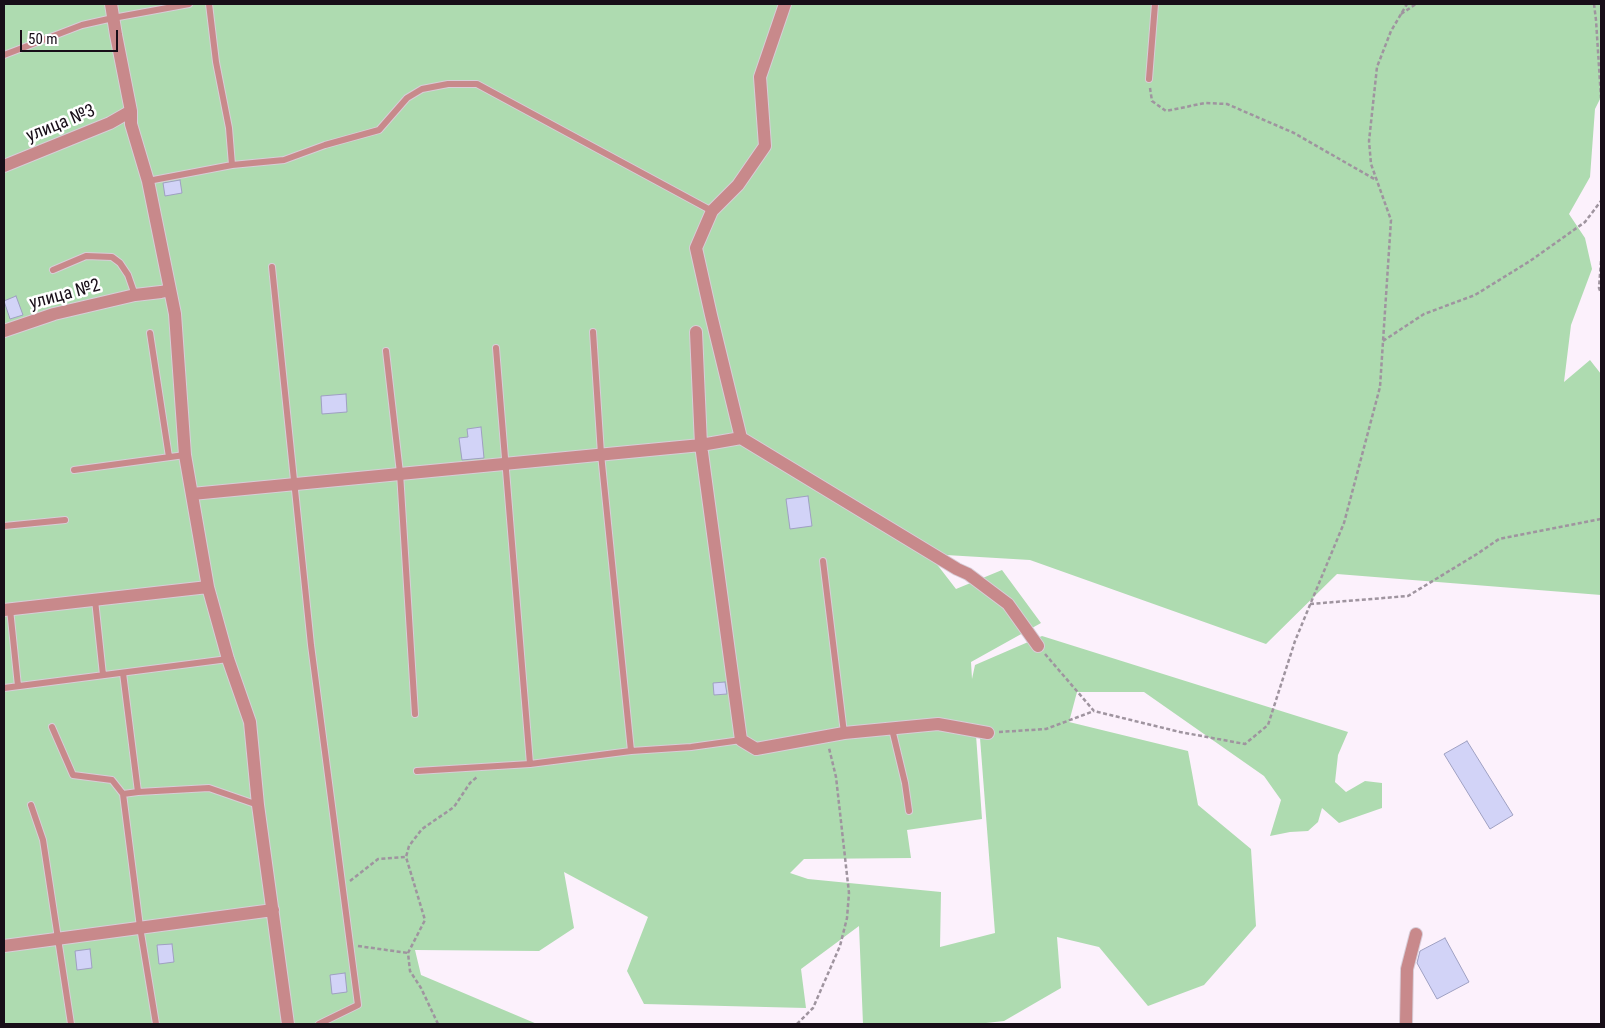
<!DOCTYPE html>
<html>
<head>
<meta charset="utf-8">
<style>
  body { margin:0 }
  #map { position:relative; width:1605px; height:1028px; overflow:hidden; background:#fcf1fc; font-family:"Roboto Condensed",sans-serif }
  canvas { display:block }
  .frame { position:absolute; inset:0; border:5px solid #180e18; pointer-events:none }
  .scale { position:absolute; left:20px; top:30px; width:98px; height:22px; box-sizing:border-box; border:2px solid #180e18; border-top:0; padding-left:6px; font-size:15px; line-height:18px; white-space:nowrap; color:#180e18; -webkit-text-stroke:4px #fff; paint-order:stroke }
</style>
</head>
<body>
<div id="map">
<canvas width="1605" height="1028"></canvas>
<div class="frame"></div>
<div class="scale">50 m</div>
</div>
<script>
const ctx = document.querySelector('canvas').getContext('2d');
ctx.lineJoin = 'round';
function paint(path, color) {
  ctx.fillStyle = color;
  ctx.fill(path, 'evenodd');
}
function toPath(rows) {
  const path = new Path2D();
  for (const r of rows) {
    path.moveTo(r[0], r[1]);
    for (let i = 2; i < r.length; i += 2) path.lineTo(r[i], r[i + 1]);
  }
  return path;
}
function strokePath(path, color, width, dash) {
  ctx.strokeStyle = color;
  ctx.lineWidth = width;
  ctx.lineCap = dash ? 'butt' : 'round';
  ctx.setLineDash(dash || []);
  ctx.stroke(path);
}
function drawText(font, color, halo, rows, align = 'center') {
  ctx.font = font + ' "Roboto Condensed",sans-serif';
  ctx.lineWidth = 5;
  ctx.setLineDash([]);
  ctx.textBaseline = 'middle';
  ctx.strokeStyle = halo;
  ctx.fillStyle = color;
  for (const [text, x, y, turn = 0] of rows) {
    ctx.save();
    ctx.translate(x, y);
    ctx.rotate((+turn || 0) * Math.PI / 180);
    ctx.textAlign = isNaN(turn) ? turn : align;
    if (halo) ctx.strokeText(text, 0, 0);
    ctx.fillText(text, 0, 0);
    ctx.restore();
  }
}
paint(toPath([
  [4,4,1601,4,1601,97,1595,109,1590,177,1569,214,1585,238,1592,269,1571,325,1564,382,1590,360,1601,374,1601,595,1337,574,1266,644,1030,560,929,554,956,589,1002,570,1041,623,971,662,972,679,975,665,1042,636,1348,732,1338,755,1335,782,1346,792,1365,781,1382,783,1382,808,1339,823,1322,808,1318,822,1308,831,1290,832,1270,836,1281,800,1264,776,1144,692,1077,692,1069,722,1188,751,1198,805,1251,849,1256,926,1204,985,1148,1006,1099,947,1057,937,1061,988,1004,1021,977,1024,863,1024,859,926,801,969,806,1008,644,1004,627,971,648,917,564,872,574,928,539,951,415,950,421,975,537,1024,4,1024],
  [976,735,980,738,995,933,940,947,941,892,808,879,790,873,804,859,911,858,907,830,982,819]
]), '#aedbb0');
const building = toPath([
  [180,180,182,193,165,196,163,183,180,180],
  [16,296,23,315,10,319,4,301,16,296],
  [346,394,347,412,322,414,321,396,346,394],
  [481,427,484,458,462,460,459,438,468,437,467,429,481,427],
  [808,496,812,526,790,529,786,499,808,496],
  [725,682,727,694,714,695,713,683,725,682],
  [1467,741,1513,815,1490,829,1444,754,1467,741],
  [1445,938,1469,982,1437,999,1417,963,1420,951,1445,938],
  [172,944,174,962,159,964,157,945,172,944],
  [90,949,92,968,77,970,75,951,90,949],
  [345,973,347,992,332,994,330,975,345,973]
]);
paint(building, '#d2d3f7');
strokePath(building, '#9fa0c2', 1);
const lane = toPath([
  [209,4,216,62,229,128,232,165],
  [4,55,82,25,113,18,189,4],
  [1149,79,1155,4],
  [148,181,232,165,284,160,325,145,379,130,407,98,422,89,448,84,477,84,712,211],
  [272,267,311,645,358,1005,319,1024],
  [53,270,86,256,112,257,120,263,128,275,135,295],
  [593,332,601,454,631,751],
  [150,333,169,457],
  [496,348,530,764],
  [386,351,400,473,415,714],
  [74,470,185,455],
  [4,526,65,520],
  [823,561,844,733],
  [95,600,103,675],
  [10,609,18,686],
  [123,673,138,792],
  [4,688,228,659],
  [52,727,73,775,112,780,123,794,140,927,156,1024],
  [892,729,905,783,909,811],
  [417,771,530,764,631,751,691,747,741,740],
  [123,794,138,792,209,788,258,805],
  [31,805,43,840,71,1024]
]);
const street = toPath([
  [111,4,116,35,131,111,131,124,148,181,175,314,185,455,208,587,228,659,250,722,258,805,288,1024],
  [785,4,760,77,765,146,738,185,712,211,696,248,711,315,741,438,957,569,968,574,1008,604,1038,646],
  [4,166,110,123,131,111],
  [4,331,54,314,135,295,161,292,170,290],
  [696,332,701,445,741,740,756,749,844,733,938,724,988,733],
  [192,494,701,445,741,438],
  [4,610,208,587],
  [4,946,273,910],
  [1406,1024,1407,969,1416,934]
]);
strokePath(lane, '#d8cdd8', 8);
strokePath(street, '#d8cdd8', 14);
strokePath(toPath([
  [1594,4,1596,20,1601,98],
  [1401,14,1416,4],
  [1150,88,1152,101,1166,111,1205,103,1227,104,1294,133,1376,180],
  [1601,261,1599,288,1601,293],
  [1383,341,1424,314,1475,295,1530,261,1585,222,1601,201],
  [1310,604,1408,596,1477,554,1499,539,1601,519],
  [1045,654,1094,711,1180,732,1245,744,1268,725,1295,641,1344,523,1380,387,1391,220,1371,164,1369,141,1377,67,1391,31,1407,4],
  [999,732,1046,729,1094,711],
  [350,881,378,859,406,857],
  [358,946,408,953],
  [438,1024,421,988,410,971,408,953,425,920,406,857,409,846,422,829,454,807,470,783,477,777],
  [797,1024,813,1008,840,946,847,918,849,893,836,777,829,748]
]), '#9f949f', 2.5, [4, 2.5]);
strokePath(lane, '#c8898b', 6);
strokePath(street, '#c8898b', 12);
drawText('18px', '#180e18', '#fff', [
  ["улица №3",61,124,-22],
  ["улица №2",65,295,-15]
]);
</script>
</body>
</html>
